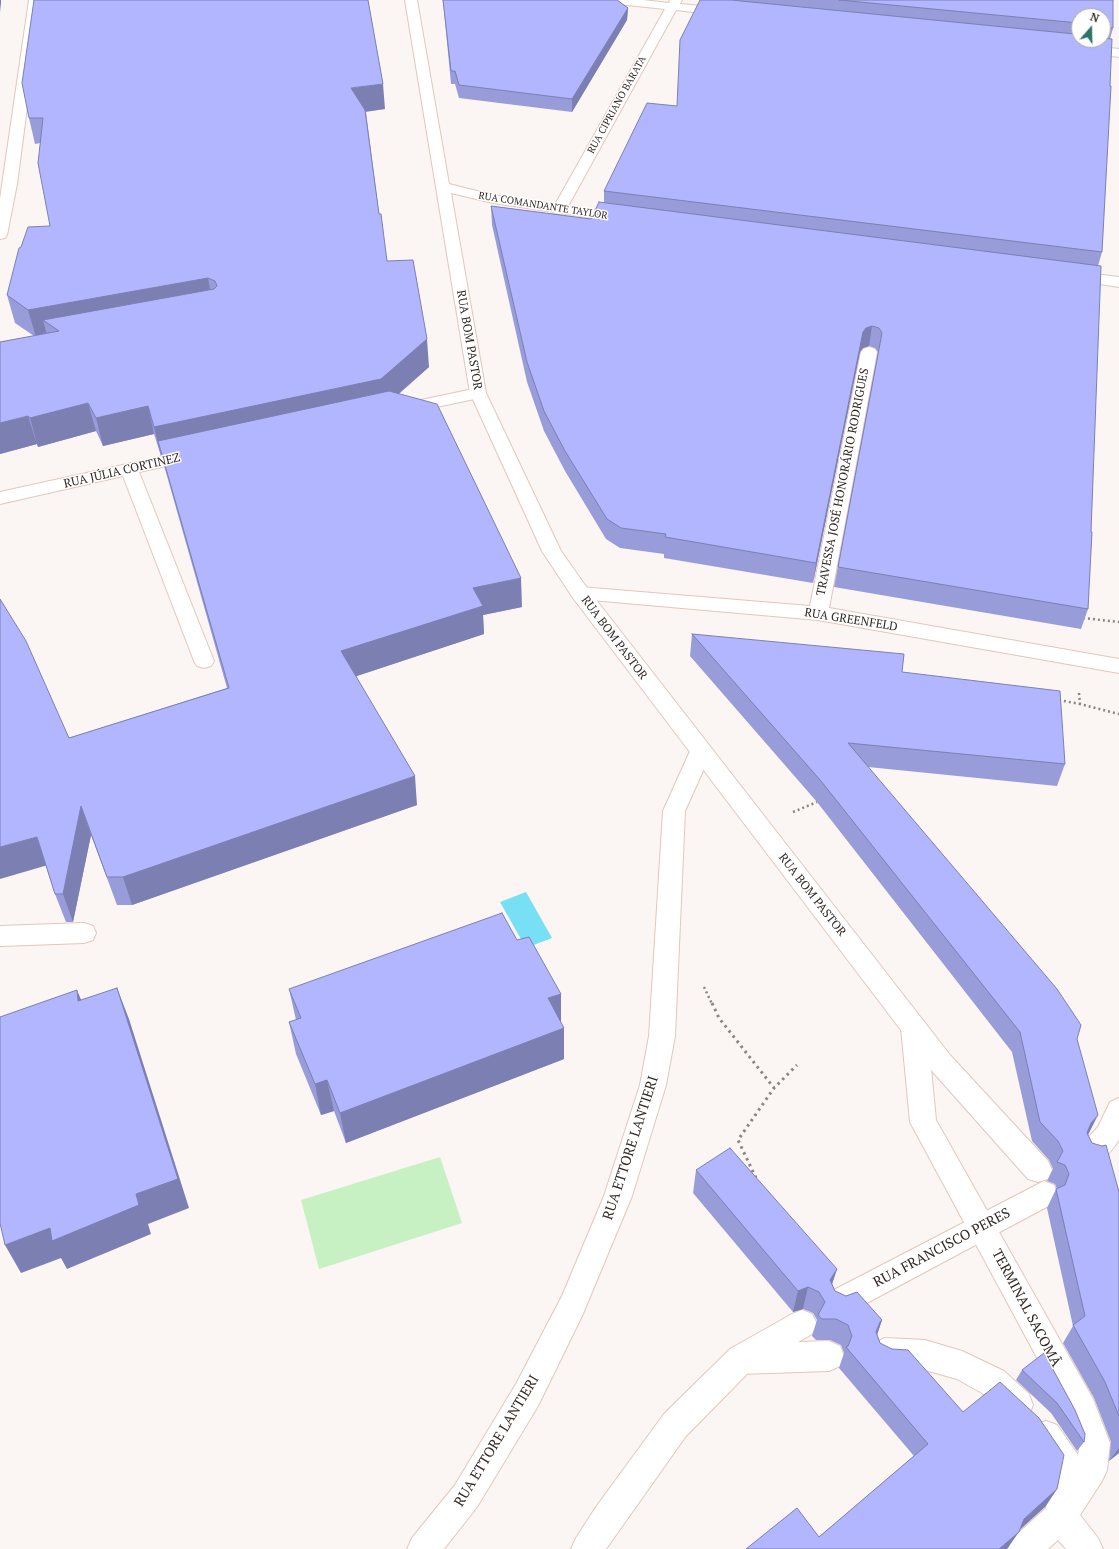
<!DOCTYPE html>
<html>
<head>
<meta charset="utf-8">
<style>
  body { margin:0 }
  #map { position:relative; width:1119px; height:1549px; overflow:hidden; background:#fbf6f3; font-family:"PT Serif",serif }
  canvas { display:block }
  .north { position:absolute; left:1071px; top:8px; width:40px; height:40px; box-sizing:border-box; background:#fff; border:1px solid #ada9a7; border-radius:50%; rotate:20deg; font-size:11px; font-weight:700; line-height:16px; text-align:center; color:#322823 }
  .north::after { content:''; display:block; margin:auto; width:14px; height:18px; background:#2d7369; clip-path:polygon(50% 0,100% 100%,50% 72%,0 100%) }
</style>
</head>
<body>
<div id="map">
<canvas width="1119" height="1549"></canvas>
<div class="north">N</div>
</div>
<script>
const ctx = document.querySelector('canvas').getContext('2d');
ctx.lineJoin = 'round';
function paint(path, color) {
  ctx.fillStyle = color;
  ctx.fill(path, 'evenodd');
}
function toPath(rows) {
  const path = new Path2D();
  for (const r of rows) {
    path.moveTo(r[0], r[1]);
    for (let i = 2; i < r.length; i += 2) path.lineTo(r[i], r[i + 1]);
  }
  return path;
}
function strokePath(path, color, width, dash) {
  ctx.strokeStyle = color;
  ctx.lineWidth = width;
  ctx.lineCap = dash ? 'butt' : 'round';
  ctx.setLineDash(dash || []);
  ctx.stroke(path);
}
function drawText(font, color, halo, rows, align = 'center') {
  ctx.font = font + ' "PT Serif",serif';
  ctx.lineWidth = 3;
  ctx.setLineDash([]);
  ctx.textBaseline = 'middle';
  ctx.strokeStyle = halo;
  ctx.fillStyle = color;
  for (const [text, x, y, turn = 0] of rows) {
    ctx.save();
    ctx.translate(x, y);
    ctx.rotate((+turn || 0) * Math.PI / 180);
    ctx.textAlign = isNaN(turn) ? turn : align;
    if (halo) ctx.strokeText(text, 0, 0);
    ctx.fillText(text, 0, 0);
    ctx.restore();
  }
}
paint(toPath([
  [440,1157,462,1223,319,1269,301,1200]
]), '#c7f1c2');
paint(toPath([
  [526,892,552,938,526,948,500,902]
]), '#77e0f5');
const minor = toPath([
  [29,0,41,0,17,184,7,235,5,238,0,239,0,199,29,0],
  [602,0,643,0,669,3,670,0,682,0,680,4,726,8,730,9,732,12,730,15,726,16,676,10,566,210,564,213,559,214,554,213,552,210,665,9,608,3,604,2,602,0],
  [1083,45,1119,49,1119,57,1079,52,1077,49,1079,46,1083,45],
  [869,347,875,349,877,352,829,608,1119,659,1119,673,818,620,580,599,573,598,570,593,573,588,580,587,810,606,861,352,863,349,869,347],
  [478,388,484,389,486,393,484,397,403,414,397,413,394,409,397,405,478,388],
  [191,450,197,451,200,455,197,459,139,472,214,661,211,666,204,668,197,666,194,661,123,476,0,504,0,492,191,450],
  [701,743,709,745,712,751,685,811,675,1036,666,1085,632,1196,582,1316,538,1406,477,1507,444,1549,407,1549,412,1538,455,1485,516,1384,562,1296,604,1196,640,1085,649,1036,663,811,690,751,693,745,701,743],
  [84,923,93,926,96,933,93,940,84,943,0,946,0,926,84,923],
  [914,1017,923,1020,927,1028,936,1120,1093,1399,1110,1443,1107,1470,1102,1481,1080,1515,1098,1538,1103,1549,1066,1549,1058,1540,1048,1549,1008,1549,1013,1538,1046,1508,1053,1473,1035,1447,1031,1436,1035,1425,1046,1421,1057,1425,1078,1455,1080,1443,1070,1419,910,1122,901,1028,905,1020,914,1017],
  [1119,1098,1119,1140,1117,1143,1103,1161,1093,1164,1083,1161,1079,1152,1083,1143,1098,1127,1110,1102,1119,1098],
  [885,1338,925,1340,962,1351,1004,1371,1029,1394,1033,1405,1029,1416,1018,1420,1007,1416,982,1393,957,1379,925,1370,885,1368,874,1363,870,1353,874,1343,885,1338],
  [829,1341,840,1346,844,1356,840,1366,829,1371,741,1374,730,1369,726,1359,730,1349,741,1344,829,1341]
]);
const major = toPath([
  [405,0,417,0,449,184,493,195,622,214,627,215,629,218,627,221,622,222,493,203,451,193,486,393,561,551,587,588,950,1055,1048,1161,1052,1170,1048,1179,1038,1182,1028,1179,932,1071,573,598,542,551,470,393,405,0],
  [1071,271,1119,277,1119,287,1066,279,1063,276,1066,273,1071,271],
  [1044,1181,1054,1185,1058,1194,1054,1203,850,1312,840,1316,830,1312,825,1302,830,1292,1044,1181],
  [802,1310,812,1314,817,1324,812,1334,752,1369,686,1436,606,1549,571,1549,576,1538,596,1507,664,1414,730,1349,792,1314,802,1310]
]);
strokePath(minor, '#e2c7bb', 2);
strokePath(major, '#e2c7bb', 2);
strokePath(toPath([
  [1083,618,1119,622],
  [1079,693,1080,704,1119,714],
  [1059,700,1080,704],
  [793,812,817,802],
  [704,987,712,1004]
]), '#8d8581', 2.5, [2, 3]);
strokePath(toPath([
  [712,1003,719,1018,774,1088],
  [756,1178,738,1140,774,1088,797,1065]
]), '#8d8581', 3, [2.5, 4]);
paint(minor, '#fff');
paint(major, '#fff');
paint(toPath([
  [443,0,617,0,628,8,627,20,572,112,459,98,455,84,451,84],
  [700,0,1113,0,1113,28,1110,39,1102,252,1098,266,1088,609,1081,629,834,587,878,352,875,348,869,346,863,348,860,352,813,583,664,558,664,554,620,548,606,539,565,471,544,431,527,382,492,225,491,206,591,219,604,203,604,191,677,106],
  [1079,16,1103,16,1103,40,1079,40],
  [385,109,366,112,379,214,387,261,429,367,399,394,522,607,483,615,484,634,356,676,417,805,132,905,117,905,91,835,73,922,66,922,55,894,46,866,69,738,227,688,165,469,161,455,161,456,154,434,103,446,96,431,38,447,37,444,0,454,0,342,34,336,15,323,7,295,21,247,50,226,40,143,35,144,29,118],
  [692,634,902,672,1065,764,1057,786,868,767,1077,1039,1088,1135,1119,1192,1119,1453,1109,1461,1111,1442,1094,1398,1063,1343,1073,1326,1047,1208,1056,1189,1057,1189,1055,1184,1047,1181,1053,1169,1049,1160,1032,1141,1012,1052,817,802,690,656],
  [289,989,561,1023,564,1028,564,1059,346,1143,334,1111,321,1115,296,1054,289,1022,296,1020],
  [696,1170,837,1269,832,1284,835,1291,882,1320,877,1334,880,1343,963,1412,1057,1489,1045,1507,819,1537,914,1456,839,1368,844,1353,841,1345,830,1340,816,1340,812,1336,817,1320,813,1313,803,1309,793,1312,693,1193],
  [1044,1353,1084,1442,1077,1451,1051,1413,1016,1380,1022,1370]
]), '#989dda');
paint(toPath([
  [0,0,1,0,1,3,0,12],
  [628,8,627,20,572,112,572,99],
  [383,84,385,109,353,113,351,88],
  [208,278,213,306,59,331,43,320,47,335,36,337,28,310],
  [872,326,869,346,863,348,860,352,813,583,816,563,863,332,866,328],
  [427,339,429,367,383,407,158,441,161,455,161,456,154,427],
  [88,403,96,431,38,447,30,418],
  [148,406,154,434,103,446,96,418],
  [28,416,37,444,0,454,0,423],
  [521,578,522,607,483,615,484,634,345,680,341,651,473,588],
  [415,776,417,805,132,905,123,877],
  [81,806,91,835,73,922,63,894],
  [37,837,48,865,0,879,0,847],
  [117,988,129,1019,189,1208,148,1224,151,1234,67,1269,61,1258,21,1273,5,1245,136,1194],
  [77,990,90,1021,78,1001],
  [561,994,561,1026,548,998],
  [564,1028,564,1059,346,1143,340,1113],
  [327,1080,334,1111,321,1115,315,1084],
  [1098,1115,1088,1135,1082,1142,1091,1123],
  [837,1269,830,1290,824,1301,830,1280],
  [808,1287,803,1309,793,1312,798,1291],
  [882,1320,875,1341,869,1352,880,1322],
  [1119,1448,1119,1453,1109,1461],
  [1057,1489,1045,1507,1012,1537,1024,1519],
  [1019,1532,1007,1549,999,1549]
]), '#7c7fb2');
const building = toPath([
  [34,0,368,0,383,84,351,88,365,110,379,214,381,214,387,261,413,260,427,339,381,379,154,427,148,406,96,418,88,403,30,418,28,416,0,423,0,342,59,331,43,320,214,289,217,286,215,281,208,278,28,310,7,295,19,248,21,247,28,227,50,226,38,163,43,118,29,118,22,83,34,0],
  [443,0,617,0,628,8,572,99,459,85,455,71,451,71,443,0],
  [700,0,731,0,1075,34,1079,35,1079,40,1103,40,1103,38,1112,39,1110,86,1111,86,1102,252,604,191,647,103,677,106,680,40,700,0],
  [839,0,1113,0,1113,28,1103,26,1103,16,1079,16,1079,23,839,0],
  [599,202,1101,266,1091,532,1092,532,1088,609,838,567,882,333,879,328,872,326,866,328,863,332,816,563,665,537,666,534,621,528,607,519,565,451,544,411,527,362,491,206,591,219,599,202],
  [389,391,437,404,521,578,473,588,483,606,341,651,415,776,123,877,107,877,81,806,63,894,55,894,37,837,0,847,0,599,26,641,69,738,229,688,158,441,389,391],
  [692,634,904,654,902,672,1060,691,1065,764,848,743,1057,989,1081,1025,1077,1039,1098,1115,1091,1123,1087,1133,1092,1143,1102,1146,1106,1145,1119,1192,1119,1416,1105,1382,1073,1325,1085,1316,1056,1189,1065,1185,1069,1174,1065,1165,1057,1162,1063,1151,1058,1141,1040,1122,1020,1032,821,781,692,634],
  [502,913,517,940,529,937,561,994,548,998,564,1028,340,1113,327,1080,315,1084,289,1022,301,1018,289,989,502,913],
  [117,988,178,1179,136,1194,139,1205,52,1241,50,1228,5,1245,0,1223,0,1017,77,990,78,1001,117,988],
  [730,1148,837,1269,830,1280,835,1291,846,1296,857,1292,882,1320,880,1322,876,1332,880,1343,892,1349,908,1350,963,1412,1000,1382,1039,1418,1064,1455,1057,1489,1024,1519,1019,1532,999,1549,746,1549,797,1508,819,1537,928,1444,846,1347,848,1346,852,1336,848,1325,836,1319,822,1319,818,1315,825,1302,819,1292,808,1287,798,1291,696,1170,730,1148],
  [1044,1353,1075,1410,1085,1434,1084,1442,1057,1403,1022,1370,1044,1353]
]);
paint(building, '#b1b6fe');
strokePath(building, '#7c7fb2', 1);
drawText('10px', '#322823', '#fff', [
  ["RUA CIPRIANO BARATA",617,105,-61],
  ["RUA COMANDANTE TAYLOR",543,206,9]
]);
drawText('12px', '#322823', '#fff', [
  ["RUA BOM PASTOR",469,340,80],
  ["RUA JÚLIA CORTINEZ",122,471,-13],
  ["TRAVESSA JOSÉ HONORÁRIO RODRIGUES",843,482,-79],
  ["RUA GREENFELD",851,620,9],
  ["RUA BOM PASTOR",614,638,53],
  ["RUA BOM PASTOR",812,895,52]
]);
drawText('14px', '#322823', '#fff', [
  ["RUA ETTORE LANTIERI",631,1148,-72],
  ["RUA FRANCISCO PERES",942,1248,-28],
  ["TERMINAL SACOMÃ",1026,1308,62],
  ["RUA ETTORE LANTIERI",497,1441,-59]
]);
</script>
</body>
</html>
